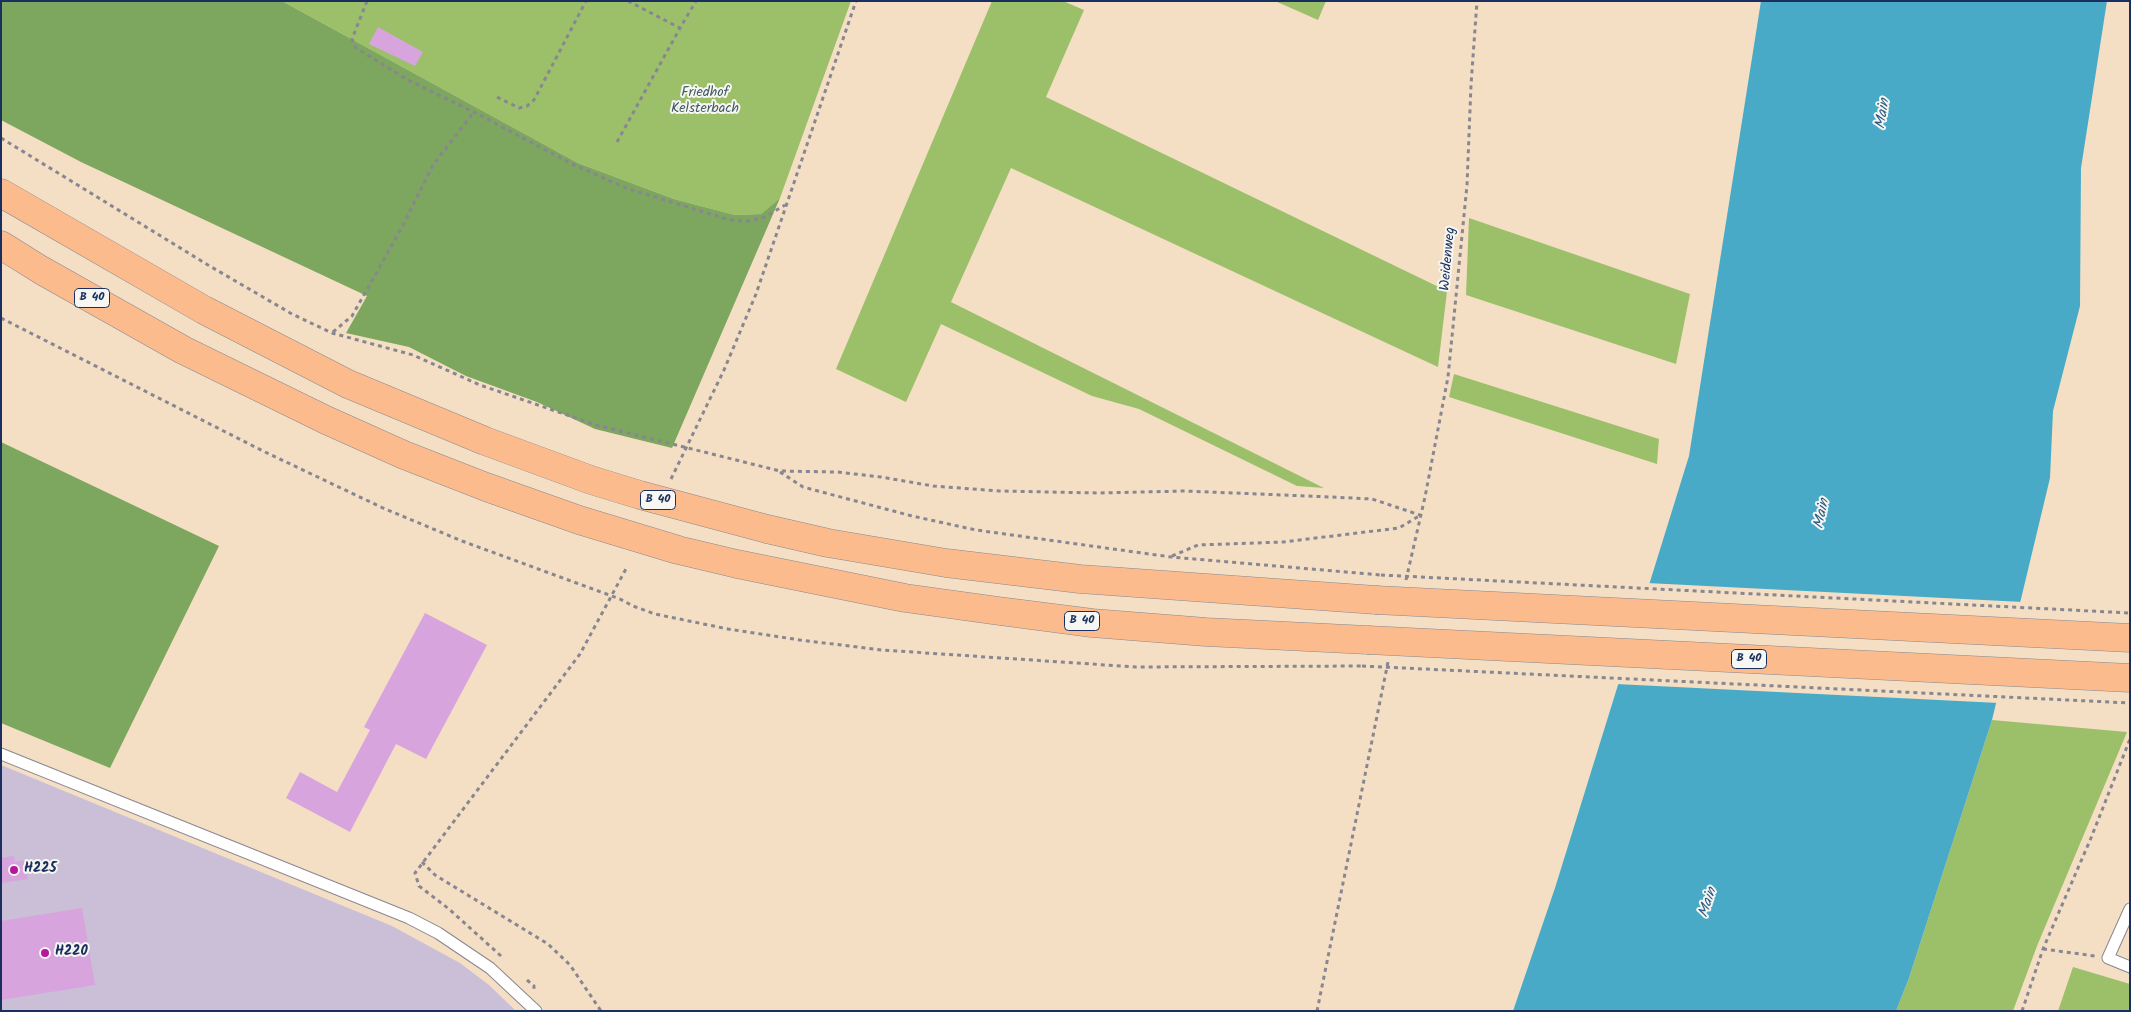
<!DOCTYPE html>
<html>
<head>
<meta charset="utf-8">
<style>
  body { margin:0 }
  #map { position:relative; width:2131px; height:1012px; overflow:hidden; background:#f4dfc4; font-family:Kalam,sans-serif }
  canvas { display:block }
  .frame { position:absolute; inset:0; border:2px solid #1b2f5e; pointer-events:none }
</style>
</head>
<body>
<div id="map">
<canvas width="2131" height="1012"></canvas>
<div class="frame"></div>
</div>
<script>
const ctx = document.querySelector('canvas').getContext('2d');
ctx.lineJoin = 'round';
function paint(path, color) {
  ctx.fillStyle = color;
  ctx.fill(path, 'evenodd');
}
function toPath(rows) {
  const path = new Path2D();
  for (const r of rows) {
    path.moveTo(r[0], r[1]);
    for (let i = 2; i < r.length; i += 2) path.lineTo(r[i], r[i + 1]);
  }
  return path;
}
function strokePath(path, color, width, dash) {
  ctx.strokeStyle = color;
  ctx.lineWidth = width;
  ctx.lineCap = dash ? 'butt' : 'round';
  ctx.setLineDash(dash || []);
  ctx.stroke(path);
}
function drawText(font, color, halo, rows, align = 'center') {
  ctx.font = font + ' Kalam,sans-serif';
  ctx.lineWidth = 4;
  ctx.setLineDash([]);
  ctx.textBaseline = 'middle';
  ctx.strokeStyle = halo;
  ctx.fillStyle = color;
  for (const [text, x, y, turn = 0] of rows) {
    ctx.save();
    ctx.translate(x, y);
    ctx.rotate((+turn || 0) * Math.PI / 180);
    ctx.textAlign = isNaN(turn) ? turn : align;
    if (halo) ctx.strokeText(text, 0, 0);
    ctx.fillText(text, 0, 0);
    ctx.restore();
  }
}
paint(toPath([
  [1,765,392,926,460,963,489,985,516,1011,1,1011]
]), '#cabfd6');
paint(toPath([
  [282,1,851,1,780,198,761,214,735,215,674,199,578,163],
  [992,1,1063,1,1084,10,1046,97,1447,291,1438,367,1011,168,951,302,1324,488,1297,486,1139,409,1092,396,941,324,906,402,836,369],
  [1275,1,1326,1,1318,20],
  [1469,218,1690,294,1676,364,1466,295],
  [1454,374,1659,439,1657,464,1449,397],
  [1992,720,2127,732,2037,946,2013,1011,1896,1011,1909,978],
  [2073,967,2130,984,2130,1011,2058,1011]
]), '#9cc06a');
paint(toPath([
  [1,1,282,1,578,163,674,199,735,215,761,214,780,198,672,448,595,429,537,402,466,376,409,347,346,333,367,296,81,162,1,120],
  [1,442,219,546,110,768,1,723]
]), '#7da65e');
paint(toPath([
  [1761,1,2107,1,2081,168,2080,306,2053,411,2050,478,1992,720,1909,978,1896,1011,1513,1011,1555,888,1689,456]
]), '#48aac7');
paint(toPath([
  [1647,583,2023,602,1999,703,1616,684]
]), '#f4dfc4');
paint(toPath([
  [378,27,423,52,415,66,369,44],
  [425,613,487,645,426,759,396,744,350,832,286,798,300,772,337,792,370,730,364,727],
  [14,856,15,862,25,860,28,879,1,883,1,858],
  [82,908,95,985,1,1000,1,921]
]), '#d7a4de');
const lane = toPath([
  [1,754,409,918,438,933,490,968,536,1011],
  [2130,909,2108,958,2130,967]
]);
const highway = toPath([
  [1,193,204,310,348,384,485,441,591,480,640,495,767,529,828,543,946,563,1080,579,1376,600],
  [1,245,41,270,183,350,326,420,404,455,486,487,579,520,678,550,737,564,905,598,999,611,1092,623,1206,632,1368,640]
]);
strokePath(lane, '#888791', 13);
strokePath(highway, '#888791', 29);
strokePath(toPath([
  [367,1,352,39,356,48,408,80,474,112,570,163,626,188,730,220,749,221,765,217,785,205],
  [628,1,680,28,696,1],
  [497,97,519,108,527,106,534,100,586,1],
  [1,138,208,265,292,314,332,333,413,355,480,385,596,425,780,471,837,472,881,477,933,486,999,491,1099,493,1185,491,1331,497,1372,499,1420,515],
  [617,142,680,28],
  [1,318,265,452,383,508,462,541,620,599,633,606,655,614,728,629,800,640,882,650,1136,667,1362,666],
  [333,332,352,316,401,229,433,165,474,112],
  [780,472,803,487,912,516,976,530,1171,557,1381,575],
  [671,479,724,370,756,294,856,1],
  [1172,556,1198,545,1283,542,1399,528,1419,516],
  [1406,580,1425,497,1448,377,1467,185,1471,85,1477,1],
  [422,862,435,875,548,944,570,965,601,1011],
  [2043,949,2095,956],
  [501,956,449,909,419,886,415,873,580,654,627,567],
  [527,980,534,986,534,991],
  [1317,1011,1388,662],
  [2022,1011,2043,949,2091,838,2130,739]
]), '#888791', 3, [4, 4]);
strokePath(lane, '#fff', 11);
strokePath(highway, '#fbbb8c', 28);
const highwayBridge = toPath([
  [1376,600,2130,638],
  [1368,640,2130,678]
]);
strokePath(highwayBridge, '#888791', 29, []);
strokePath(toPath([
  [1381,575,2130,613],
  [1362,666,2130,703]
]), '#888791', 3, [4, 4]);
strokePath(highwayBridge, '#fbbb8c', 28);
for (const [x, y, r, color] of [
  [14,870,5,"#b5179e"],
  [45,953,5,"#b5179e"]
]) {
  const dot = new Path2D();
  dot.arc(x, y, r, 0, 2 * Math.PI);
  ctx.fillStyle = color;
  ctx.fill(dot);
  strokePath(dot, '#f6f6f2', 2);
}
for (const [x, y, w] of [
  [92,298,35],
  [658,500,35],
  [1082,621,35],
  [1749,659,35]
]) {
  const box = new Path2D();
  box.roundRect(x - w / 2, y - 9.5, w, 19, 4);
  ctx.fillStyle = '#f6f6f2';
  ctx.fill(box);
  strokePath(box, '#1b2f5e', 1);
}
drawText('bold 12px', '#1b2f5e', null, [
  ["B 40",92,298],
  ["B 40",658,500],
  ["B 40",1082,621],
  ["B 40",1749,659]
]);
drawText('14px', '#425a62', '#f6f6f2', [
  ["Friedhof",705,94],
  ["Kelsterbach",705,110]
]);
drawText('14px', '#1b2f5e', '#f6f6f2', [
  ["Weidenweg",1449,259,-85]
]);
drawText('bold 14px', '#1b2f5e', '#f6f6f2', [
  ["H225",24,870],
  ["H220",55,953]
], 'left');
drawText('italic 15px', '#2b5a83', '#f6f6f2', [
  ["Main",1884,114,-82],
  ["Main",1823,514,-79],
  ["Main",1709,903,-72]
]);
</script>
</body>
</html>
